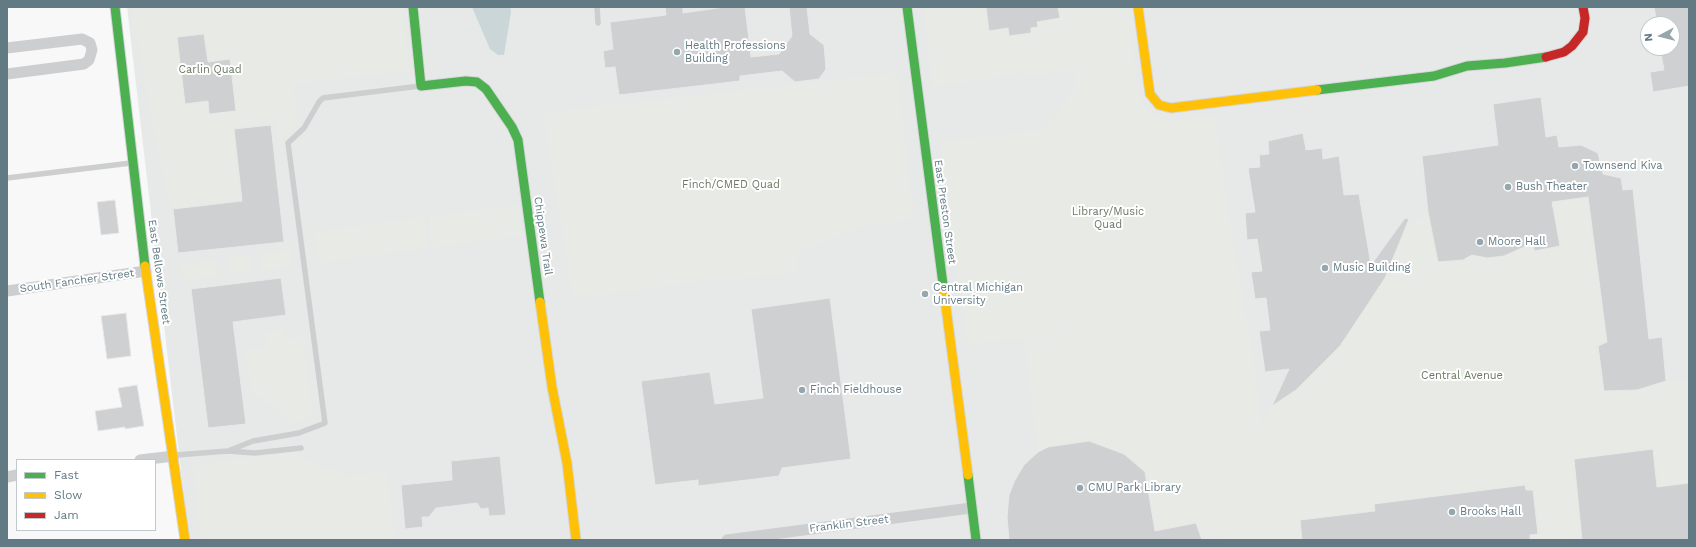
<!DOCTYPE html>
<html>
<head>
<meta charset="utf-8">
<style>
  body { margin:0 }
  #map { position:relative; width:1696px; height:547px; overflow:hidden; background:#f8f8f8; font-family:"Work Sans",sans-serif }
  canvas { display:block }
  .frame { position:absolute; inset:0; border:8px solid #627a84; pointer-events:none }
  .legend { position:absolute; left:16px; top:459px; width:140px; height:72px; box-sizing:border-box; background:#fff; border:1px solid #c0cace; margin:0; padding:5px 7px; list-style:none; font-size:12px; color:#627a84 }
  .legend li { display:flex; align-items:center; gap:8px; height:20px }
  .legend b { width:20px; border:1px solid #c0cace }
  .north { position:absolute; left:1640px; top:16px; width:40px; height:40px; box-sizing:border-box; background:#fff; border:1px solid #c0cace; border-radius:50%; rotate:263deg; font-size:11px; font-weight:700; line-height:16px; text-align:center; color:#627a84 }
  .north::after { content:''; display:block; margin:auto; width:14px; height:18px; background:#96a6ad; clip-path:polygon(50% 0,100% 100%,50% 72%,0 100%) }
</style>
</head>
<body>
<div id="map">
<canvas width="1696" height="547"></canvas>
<div class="frame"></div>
<ul class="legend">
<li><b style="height:5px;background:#4caf50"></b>Fast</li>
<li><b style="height:5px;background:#ffc107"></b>Slow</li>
<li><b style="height:5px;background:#c62828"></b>Jam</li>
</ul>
<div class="north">N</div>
</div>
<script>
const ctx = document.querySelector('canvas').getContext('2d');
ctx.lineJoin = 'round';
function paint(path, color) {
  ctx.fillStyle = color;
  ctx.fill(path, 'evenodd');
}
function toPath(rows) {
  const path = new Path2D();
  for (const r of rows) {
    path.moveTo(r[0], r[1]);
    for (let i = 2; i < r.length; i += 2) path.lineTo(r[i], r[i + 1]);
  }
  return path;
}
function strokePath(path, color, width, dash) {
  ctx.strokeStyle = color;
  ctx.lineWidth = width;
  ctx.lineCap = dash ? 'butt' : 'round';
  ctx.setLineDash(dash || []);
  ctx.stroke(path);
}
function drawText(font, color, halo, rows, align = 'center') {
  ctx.font = font + ' "Work Sans",sans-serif';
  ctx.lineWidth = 4;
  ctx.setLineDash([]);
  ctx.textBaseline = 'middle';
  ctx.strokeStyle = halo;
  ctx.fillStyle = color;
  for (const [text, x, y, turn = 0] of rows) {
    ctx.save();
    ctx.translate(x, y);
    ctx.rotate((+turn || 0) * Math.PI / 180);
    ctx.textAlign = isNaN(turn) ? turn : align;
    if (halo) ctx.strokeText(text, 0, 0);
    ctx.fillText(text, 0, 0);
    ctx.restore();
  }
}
paint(toPath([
  [127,7,1689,7,1689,540,189,540],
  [1648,24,1672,24,1672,48,1648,48]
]), '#e7e9e9');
paint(toPath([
  [131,7,402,7,409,71,291,84,296,104,297,126,284,137,279,148,276,121,234,129,242,201,173,209,168,197,159,158],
  [923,7,1127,7,1138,92,1149,113,1154,117,1161,119,1174,121,1215,115,1229,218,1257,381,1261,428,1272,406,1296,390,1340,346,1385,278,1404,231,1428,212,1439,262,1463,260,1472,255,1487,258,1504,255,1533,238,1534,251,1560,246,1552,202,1588,197,1607,342,1598,346,1604,390,1637,390,1666,381,1689,379,1689,483,1657,487,1652,449,1574,459,1581,526,1586,535,1573,538,1573,540,1530,540,1530,535,1538,534,1533,490,1526,490,1525,485,1375,504,1375,511,1300,520,1302,540,1220,540,1219,535,1201,535,1196,523,1155,531,1145,472,1124,454,1089,441,1048,447,1038,452,1024,340,1124,328,967,344,940,142,1044,129,1075,88,1075,71,1026,77,1024,73,932,87],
  [897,73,914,219,862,226,796,253,799,272,753,278,717,279,573,299,543,113],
  [519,205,523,236,433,247,429,216],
  [424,217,428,248,319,263,313,232],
  [290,250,293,266,262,271,260,254],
  [250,256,252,271,229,274,227,258],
  [216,260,219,276,184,281,182,265],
  [285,330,287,339,302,337,312,410,310,414,303,421,293,424,251,390,245,350,267,347,265,333],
  [294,452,327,470,340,468,342,477,386,471,395,540,201,540,192,465]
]), '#e8eae5');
paint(toPath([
  [472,7,510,7,511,12,504,55,498,55,490,49]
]), '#cbd6d8');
const building = toPath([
  [665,7,683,7,683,13,725,7,745,7,751,57,779,54,792,36,789,7,807,7,810,34,824,45,826,69,819,79,795,82,782,71,740,76,740,81,619,95,615,67,605,68,603,51,613,49,610,22,666,15,665,7],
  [986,7,1058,7,1060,18,1037,22,1038,27,1031,28,1031,33,1009,36,1008,28,989,31,986,7],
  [1654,7,1689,7,1689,86,1653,92,1650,72,1664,70,1660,48,1672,48,1672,24,1657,24,1654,7],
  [204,34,208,62,230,59,236,111,209,114,208,101,185,104,177,37,204,34],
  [1541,97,1546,137,1557,135,1559,147,1581,145,1598,153,1603,174,1621,178,1623,190,1633,189,1649,339,1662,337,1666,381,1637,390,1604,391,1598,346,1607,342,1588,197,1552,202,1560,246,1534,251,1533,243,1504,256,1487,258,1472,255,1463,260,1438,262,1428,212,1422,156,1498,145,1493,104,1541,97],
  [271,125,284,242,178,253,173,209,242,201,234,129,271,125],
  [1303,133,1306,150,1322,148,1323,159,1339,156,1344,195,1359,194,1371,265,1405,218,1409,219,1385,278,1340,346,1296,390,1272,406,1289,369,1265,372,1259,331,1270,330,1266,298,1255,299,1251,272,1262,271,1257,239,1247,240,1245,213,1255,212,1248,168,1260,167,1259,155,1269,154,1268,141,1303,133],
  [115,200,119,233,101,235,97,202,115,200],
  [281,278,286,315,233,322,246,424,208,428,191,289,281,278],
  [830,298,851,459,782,468,779,476,698,486,698,480,655,485,641,381,710,372,715,404,763,398,751,309,830,298],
  [126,313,131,356,107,359,101,316,126,313],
  [137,385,144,426,125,429,125,427,98,431,95,411,122,407,118,388,137,385],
  [1089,441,1124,454,1145,472,1155,531,1196,523,1202,540,1009,540,1007,517,1009,495,1015,480,1024,465,1038,452,1048,447,1089,441],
  [1653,449,1657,487,1689,483,1689,540,1582,540,1574,459,1653,449],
  [500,456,506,515,489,516,488,508,481,509,477,503,436,508,429,517,422,517,423,527,405,529,401,485,452,480,451,461,500,456],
  [1525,485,1526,490,1533,490,1538,534,1530,535,1530,540,1302,540,1300,520,1375,511,1374,504,1525,485]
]);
paint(building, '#ced0d1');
strokePath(building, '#e8e8e8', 1);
const fast = toPath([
  [115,7,145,266],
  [413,7,421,86,466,81,477,82,486,89,512,127,518,140,540,302],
  [907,7,944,292],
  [1317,90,1434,76,1467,66,1505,63,1546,57],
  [968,475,976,540]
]);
const slow = toPath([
  [1138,7,1150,94,1159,105,1171,108,1317,90],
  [145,266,185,540],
  [944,292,968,475],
  [540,302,552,387,567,463,576,540]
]);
const jam = toPath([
  [1546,57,1564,52,1572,46,1583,32,1585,18,1583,7]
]);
strokePath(fast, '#d5d6d7', 11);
strokePath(slow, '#d5d6d7', 11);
strokePath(jam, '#d5d6d7', 11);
strokePath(toPath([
  [597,7,598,23],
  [7,178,131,163],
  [228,451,253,441,299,433,325,423,288,143,304,128,319,102,323,98,420,86],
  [176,455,228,451,255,453,301,448]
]), '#cdcecf', 5.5);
strokePath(toPath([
  [7,48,82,39,90,43,92,50,89,60,84,64,7,74],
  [7,291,146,271],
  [140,460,174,456],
  [7,477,17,475],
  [727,540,971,508]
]), '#cdcecf', 11);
strokePath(fast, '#4caf50', 9);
strokePath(slow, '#ffc107', 9);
strokePath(jam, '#c62828', 9);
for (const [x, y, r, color] of [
  [677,52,4,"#96a6ad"],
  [1575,166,4,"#96a6ad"],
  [1508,187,4,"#96a6ad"],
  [1480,242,4,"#96a6ad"],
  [1325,268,4,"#96a6ad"],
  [925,294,4,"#96a6ad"],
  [802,390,4,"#96a6ad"],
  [1080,488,4,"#96a6ad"],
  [1452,512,4,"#96a6ad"]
]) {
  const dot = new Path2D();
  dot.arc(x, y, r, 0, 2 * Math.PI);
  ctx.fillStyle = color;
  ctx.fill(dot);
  strokePath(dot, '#fff', 1.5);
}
drawText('11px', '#627a84', '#fff', [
  ["Health Professions",685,46],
  ["Building",685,59],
  ["Townsend Kiva",1583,166],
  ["Bush Theater",1516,187],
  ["Moore Hall",1488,242],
  ["Music Building",1333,268],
  ["Central Michigan",933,288],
  ["University",933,301],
  ["Finch Fieldhouse",810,390],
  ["CMU Park Library",1088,488],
  ["Brooks Hall",1460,512]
], 'left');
drawText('11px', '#6a7a62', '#fff', [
  ["Carlin Quad",210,70],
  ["Finch/CMED Quad",731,185],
  ["Library/Music",1108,212],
  ["Quad",1108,225],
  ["Central Avenue",1462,376]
]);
drawText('11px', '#627a84', '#fff', [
  ["East Preston Street",945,212,82],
  ["Chippewa Trail",543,236,82],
  ["East Bellows Street",159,272,82],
  ["South Fancher Street",77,281,-8],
  ["Franklin Street",849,524,-7]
]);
</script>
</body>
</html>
